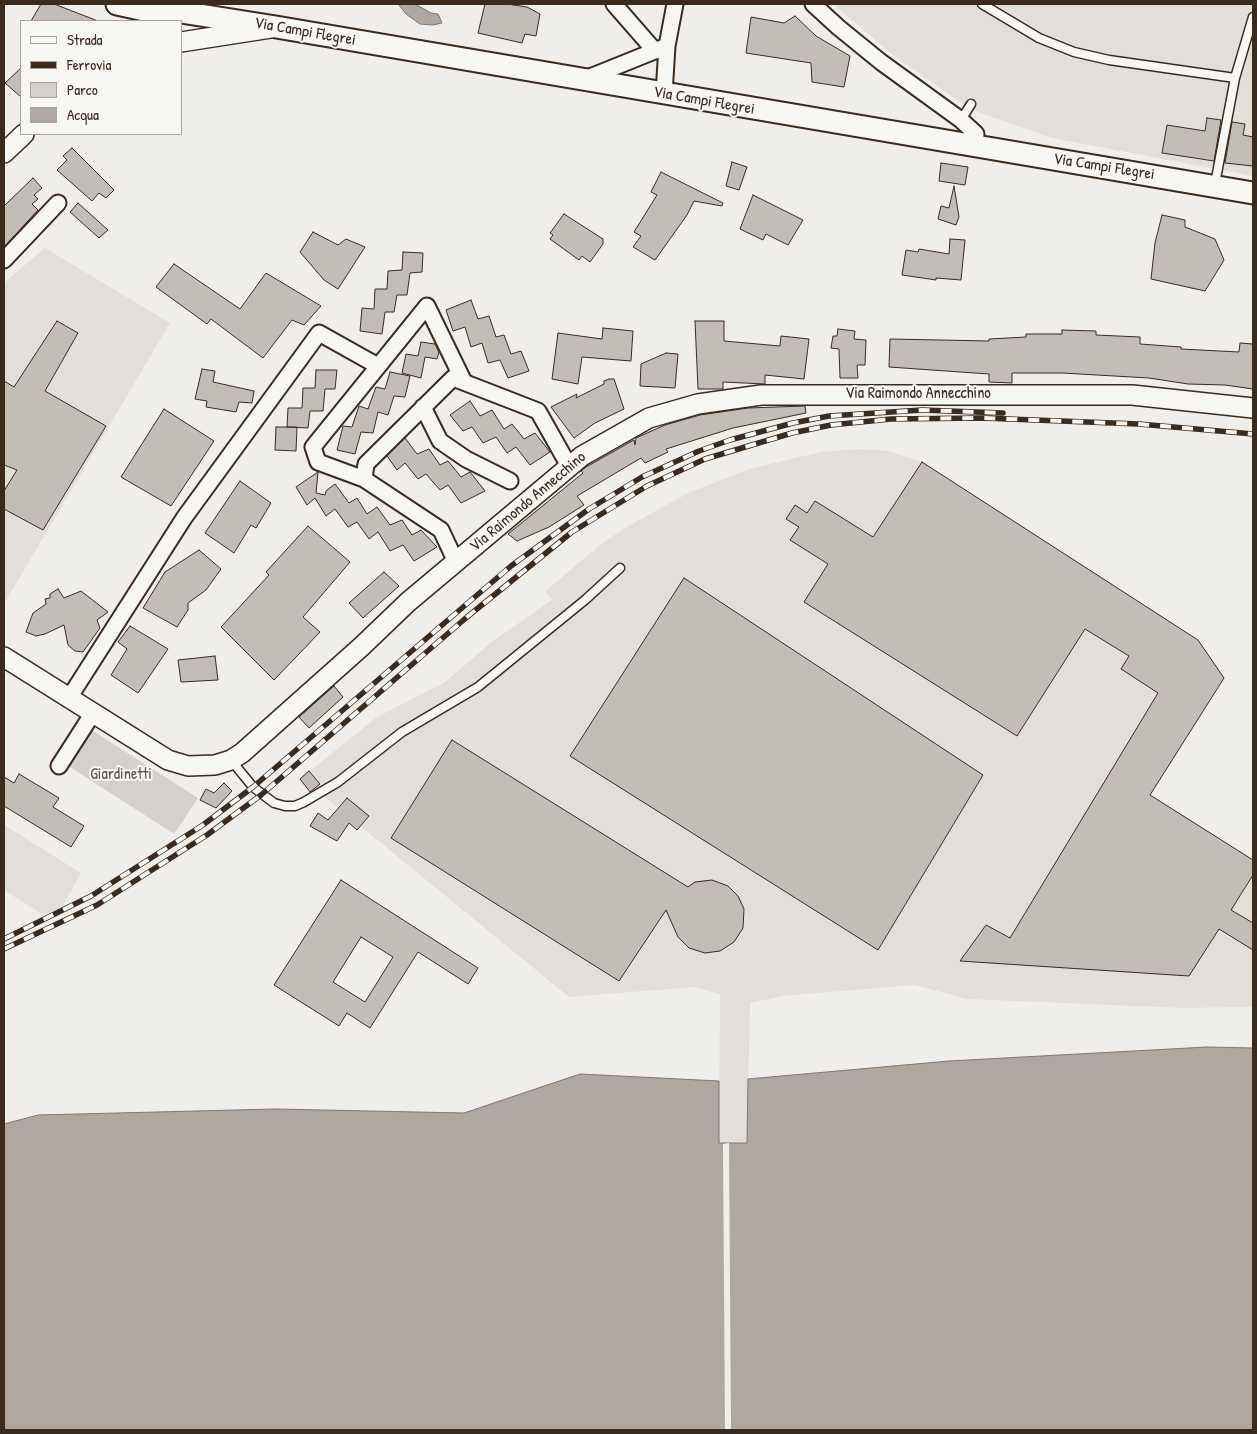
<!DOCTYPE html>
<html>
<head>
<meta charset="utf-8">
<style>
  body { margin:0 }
  #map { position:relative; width:1257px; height:1434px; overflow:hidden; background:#efeeea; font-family:"Patrick Hand",sans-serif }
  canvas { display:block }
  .frame { position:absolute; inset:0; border:5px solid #3b2a1e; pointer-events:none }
  .legend { position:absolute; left:20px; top:20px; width:162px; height:115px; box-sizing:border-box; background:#f6f6f2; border:1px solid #aba49d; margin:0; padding:6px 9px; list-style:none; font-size:15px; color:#3b2a1e }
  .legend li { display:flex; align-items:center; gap:10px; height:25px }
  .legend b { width:25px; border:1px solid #aba49d }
</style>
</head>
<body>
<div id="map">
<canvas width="1257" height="1434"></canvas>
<div class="frame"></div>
<ul class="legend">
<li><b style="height:6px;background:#f6f6f2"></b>Strada</li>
<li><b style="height:6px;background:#3b2a1e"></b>Ferrovia</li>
<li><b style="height:14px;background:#d4d1cc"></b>Parco</li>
<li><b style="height:14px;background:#afa8a1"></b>Acqua</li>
</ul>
</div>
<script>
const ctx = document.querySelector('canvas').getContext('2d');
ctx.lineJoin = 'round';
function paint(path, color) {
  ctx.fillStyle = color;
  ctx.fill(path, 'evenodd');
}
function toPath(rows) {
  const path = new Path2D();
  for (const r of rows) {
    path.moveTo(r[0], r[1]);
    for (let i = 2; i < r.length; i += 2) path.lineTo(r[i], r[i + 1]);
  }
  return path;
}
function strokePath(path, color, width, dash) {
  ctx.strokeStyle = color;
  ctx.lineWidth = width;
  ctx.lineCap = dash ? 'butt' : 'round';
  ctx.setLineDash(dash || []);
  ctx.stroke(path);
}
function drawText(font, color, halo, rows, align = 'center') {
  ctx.font = font + ' "Patrick Hand",sans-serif';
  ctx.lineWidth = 4;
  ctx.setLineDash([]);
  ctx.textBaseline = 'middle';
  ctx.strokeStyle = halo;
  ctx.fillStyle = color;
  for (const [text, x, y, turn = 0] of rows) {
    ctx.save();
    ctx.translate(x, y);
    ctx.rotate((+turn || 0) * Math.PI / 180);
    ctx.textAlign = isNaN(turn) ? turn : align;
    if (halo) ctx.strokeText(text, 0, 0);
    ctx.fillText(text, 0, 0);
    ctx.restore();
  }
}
paint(toPath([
  [833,4,1253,4,1253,176,1052,138,970,109,893,55],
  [45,248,170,323,4,604,4,283],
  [861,449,888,451,922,462,1198,640,1224,678,1150,795,1253,860,1253,1007,1183,1008,966,999,915,985,782,996,750,1003,747,1143,719,1144,720,994,694,987,569,997,315,789,311,792,300,779,377,717,444,683,493,641,552,600,545,591,604,542,625,528,688,493,749,469,821,452],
  [4,825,81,873,62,907,43,915,4,890]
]), '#e2dfdb');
paint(toPath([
  [90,729,198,798,174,834,67,765]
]), '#d4d1cc');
const water = toPath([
  [400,4,415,4,431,13,438,14,442,23,433,25,420,24,406,14,399,5,400,4],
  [1207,1047,1253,1048,1253,1430,4,1430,4,1124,38,1115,275,1109,464,1113,580,1074,719,1081,719,1143,747,1143,748,1079,949,1061,1207,1047]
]);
paint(water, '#afa8a1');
strokePath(water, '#81766d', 1);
paint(toPath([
  [729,1143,731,1430,725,1430,723,1144]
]), '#efeeea');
const building = toPath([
  [41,4,54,4,98,21,31,21,41,4],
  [485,4,507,4,527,7,540,14,536,36,525,34,522,43,478,33,485,4],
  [795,16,816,36,850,56,844,87,812,82,811,63,746,53,751,17,784,23,795,16],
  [21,68,21,97,5,83,21,68],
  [1207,118,1221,120,1214,161,1162,153,1167,125,1205,131,1207,118],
  [1232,122,1245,124,1243,135,1253,137,1253,166,1225,163,1232,122],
  [72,148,114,190,106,198,99,193,92,201,57,170,67,160,63,156,72,148],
  [732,162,747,167,739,190,726,186,732,162],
  [941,163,968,167,965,185,939,181,941,163],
  [661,172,723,203,722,206,694,201,687,215,655,260,633,247,641,236,634,232,657,195,651,192,661,172],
  [33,178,42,188,34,195,38,199,32,204,38,210,4,247,4,206,33,178],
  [954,186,959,217,956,225,938,219,941,206,949,208,954,186],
  [753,195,803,220,788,245,766,234,763,240,740,229,753,195],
  [78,203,108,230,99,238,70,212,78,203],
  [564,214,603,239,603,244,590,262,582,256,579,260,550,239,553,235,550,233,564,214],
  [1162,215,1185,220,1185,227,1215,239,1224,260,1205,291,1151,279,1155,243,1162,215],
  [313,232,338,245,346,239,365,247,338,289,324,280,300,252,313,232],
  [950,239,965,240,961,280,936,278,936,280,902,275,906,250,918,252,919,249,949,254,950,239],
  [403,252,423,253,422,272,410,273,407,295,397,295,394,312,385,312,382,334,360,331,362,308,374,309,375,289,387,289,388,271,402,270,403,252],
  [174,264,240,309,266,273,321,306,304,325,292,320,263,358,211,319,207,324,156,287,174,264],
  [471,300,478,319,489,316,496,337,504,335,511,354,521,351,529,371,508,378,500,360,488,363,482,343,471,347,465,327,453,331,446,310,471,300],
  [57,321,78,333,45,391,106,426,43,530,4,509,4,491,17,470,4,465,4,381,14,387,57,321],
  [695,321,724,321,724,341,780,346,781,336,809,339,804,379,765,375,765,384,723,382,723,389,698,389,695,321],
  [603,328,633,331,631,361,582,357,578,384,552,379,558,333,602,339,603,328],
  [838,329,855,331,854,339,866,340,865,365,857,365,858,378,840,378,839,349,831,348,833,336,837,336,838,329],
  [1062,330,1096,331,1096,335,1140,337,1140,344,1181,347,1181,349,1239,352,1240,343,1253,344,1253,389,1225,385,1188,384,1149,378,1062,373,1012,373,1012,383,989,382,989,374,889,367,890,339,989,341,989,339,1026,337,1026,334,1062,334,1062,330],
  [421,342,435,344,439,352,437,359,425,357,421,378,402,373,406,354,418,356,421,342],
  [666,353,678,354,675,388,640,386,641,364,666,353],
  [202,369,215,371,213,382,254,391,252,403,239,402,236,412,206,407,207,401,195,399,202,369],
  [316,370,337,370,335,389,325,389,323,411,310,411,308,428,287,427,288,408,302,408,303,388,315,388,316,370],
  [390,372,410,376,405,397,394,396,388,415,378,412,373,433,361,432,355,454,337,450,343,426,352,427,359,406,368,409,376,387,385,389,390,372],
  [609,379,614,379,624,409,595,423,574,438,551,407,577,394,576,398,604,384,604,381,609,379],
  [470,401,480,416,492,410,504,429,512,424,524,439,535,433,550,452,530,465,516,447,507,453,496,437,483,443,472,427,463,431,450,415,470,401],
  [805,406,806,413,733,428,666,449,668,452,645,463,641,458,577,496,584,505,549,527,517,541,508,534,583,473,581,471,586,467,634,440,635,445,636,438,665,425,700,415,748,408,805,406],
  [164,409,214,441,171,506,121,477,164,409],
  [276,427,297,427,296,451,275,450,276,427],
  [405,438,417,454,429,449,440,465,448,461,461,477,470,472,485,491,461,503,448,485,440,490,426,474,418,479,405,463,397,470,387,456,405,438],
  [922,462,1198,640,1224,678,1150,795,1253,860,1253,875,1231,910,1253,923,1253,950,1219,929,1189,976,960,961,986,925,1010,938,1158,693,1121,669,1129,656,1085,629,1017,736,804,602,828,564,790,540,799,527,786,519,795,505,807,513,815,501,873,537,922,462],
  [318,472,316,493,325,495,326,491,335,484,349,503,357,498,367,514,377,507,390,525,402,520,412,535,421,530,437,547,414,561,403,545,390,551,378,532,369,539,357,522,348,527,335,509,326,516,315,498,307,505,296,487,318,472],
  [240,481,271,503,256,528,251,525,234,553,205,533,240,481],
  [308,526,350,562,303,617,320,632,274,680,221,627,269,575,266,572,308,526],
  [199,550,221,569,206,590,188,603,188,610,177,627,143,608,165,572,199,550],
  [384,572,399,586,363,618,349,603,384,572],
  [684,578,983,775,878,950,570,756,684,578],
  [58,589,64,598,81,591,108,612,97,620,100,628,83,652,75,651,68,645,64,625,45,634,36,636,26,632,33,613,46,604,45,599,50,598,50,594,58,589],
  [130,626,168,649,138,693,111,675,127,649,118,642,130,626],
  [215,656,218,680,181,682,178,660,215,656],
  [334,686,343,697,309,728,299,717,334,686],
  [452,740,688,887,695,882,712,880,728,886,738,896,744,909,743,928,734,942,720,951,705,953,689,948,678,937,666,910,619,981,391,838,452,740],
  [309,771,320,784,310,792,300,779,309,771],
  [19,774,59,798,53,807,84,826,71,847,4,806,4,777,14,783,19,774],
  [224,783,232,791,216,808,200,800,206,789,214,793,224,783],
  [347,798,369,816,357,830,349,823,337,841,310,826,318,813,328,820,347,798],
  [341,880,478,968,468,984,418,952,370,1028,347,1013,339,1026,274,985,341,880],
  [361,937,393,957,365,1002,333,982,361,937]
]);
paint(building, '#c2bdb7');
strokePath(building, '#3b2a1e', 1);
const service = toPath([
  [982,4,1039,38,1074,52,1109,60,1235,78],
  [961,120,971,104],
  [1215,184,1235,78,1253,17],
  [231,760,253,787,274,803,285,806,295,806,304,802,338,782,402,732,478,687,585,600,620,568]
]);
const minor = toPath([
  [614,4,655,51],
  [813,4,838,27,881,62,961,120,976,134,975,146],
  [585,79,667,46],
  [664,94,667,46,675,4],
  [4,260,58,203],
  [423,407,440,441,466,459,510,481],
  [364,479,318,462,313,447,427,306,464,382],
  [456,562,441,530,364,479,366,464,453,378,538,411,569,466],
  [69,698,184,518,319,333,378,366],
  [59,766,93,713]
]);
const tertiary = toPath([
  [181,42,271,28],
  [4,153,24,134],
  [4,657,168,760,188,766,215,765,231,760,242,753,361,647,408,602,582,456,649,418,698,404,761,395,1132,395,1253,408]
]);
const secondary = toPath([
  [117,4,149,11,168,10,276,27,1253,193]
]);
strokePath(service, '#3b2a1e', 11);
strokePath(minor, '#3b2a1e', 19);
strokePath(tertiary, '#3b2a1e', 22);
strokePath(secondary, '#3b2a1e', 25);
strokePath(service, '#f6f6f2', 8);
strokePath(minor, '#f6f6f2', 15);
strokePath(tertiary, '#f6f6f2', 19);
strokePath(secondary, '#f6f6f2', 21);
const rail = toPath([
  [4,939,91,896,203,825,253,787,511,566,589,509,642,477,699,451,730,440,793,423,829,416,922,410,1003,413],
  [4,949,97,905,207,835,261,795,467,617,572,532,647,486,705,459,792,433,831,425,891,419,982,418,1139,424,1253,434]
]);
strokePath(rail, '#3b2a1e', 5.5);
strokePath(rail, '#f6f6f2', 4, [11]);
drawText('16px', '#3b2a1e', '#f6f6f2', [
  ["Via Campi Flegrei",305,32,10],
  ["Via Campi Flegrei",704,101,10],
  ["Via Campi Flegrei",1104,167,9],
  ["Via Raimondo Annecchino",918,394],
  ["Via Raimondo Annecchino",528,502,-40]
]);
drawText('16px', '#61544a', '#f6f6f2', [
  ["Giardinetti",121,775]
]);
</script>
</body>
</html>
